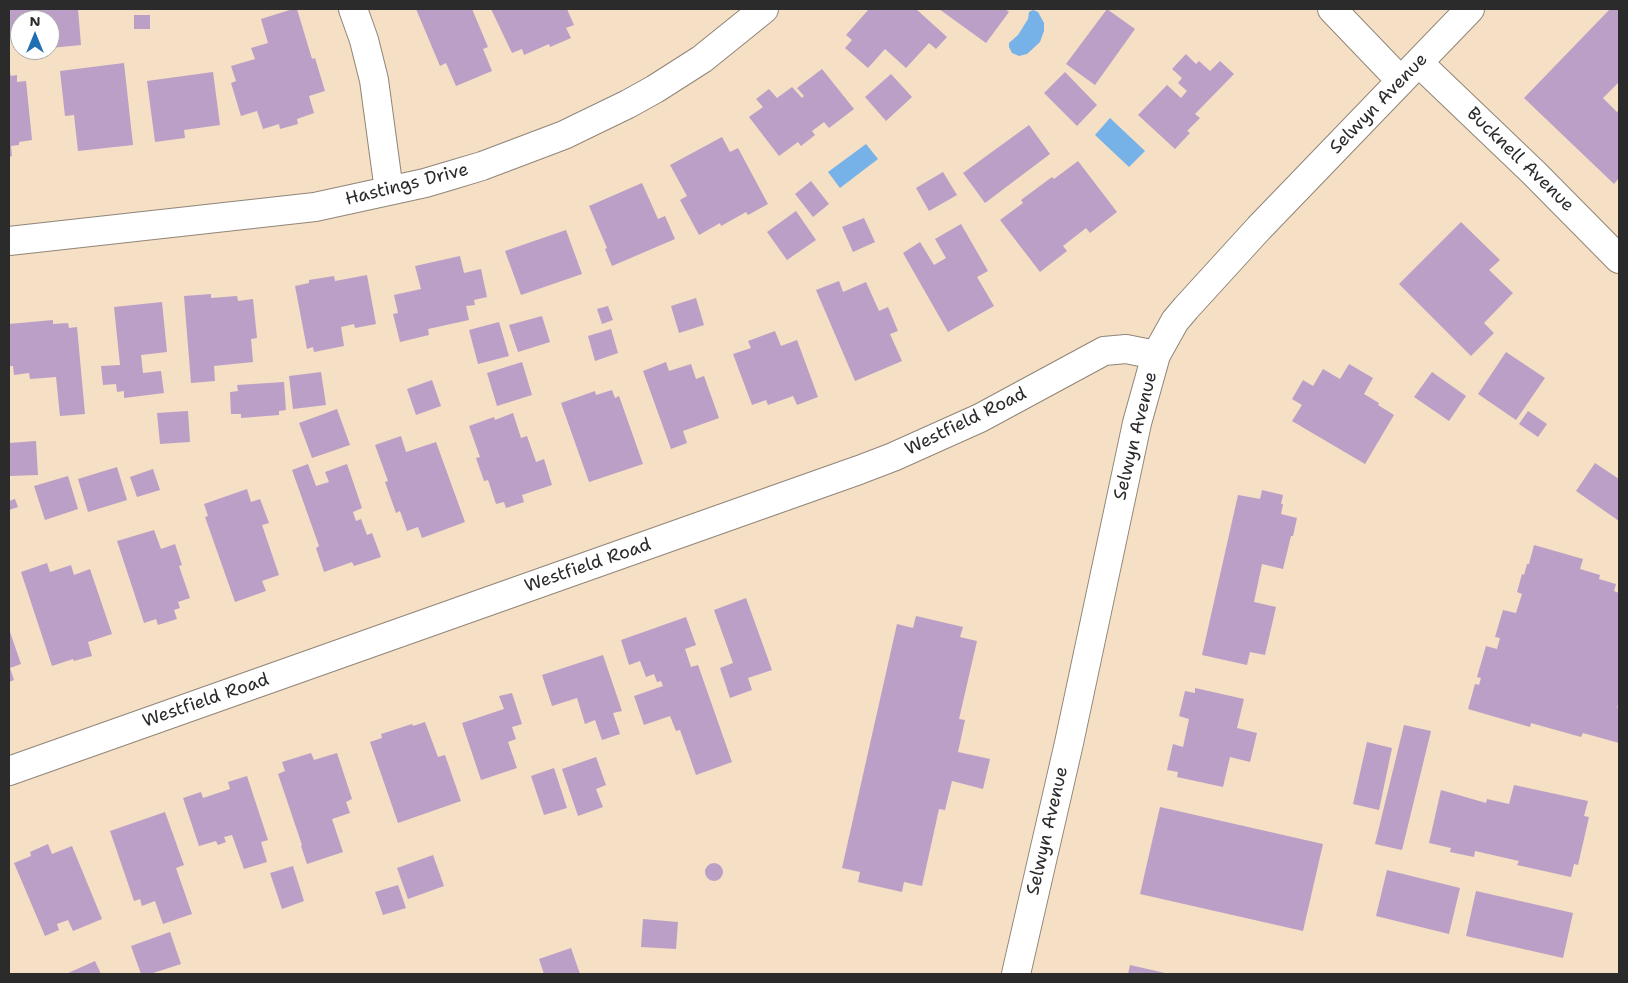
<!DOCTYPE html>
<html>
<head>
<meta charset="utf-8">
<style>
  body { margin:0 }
  #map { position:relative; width:1628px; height:983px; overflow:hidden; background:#f5dfc5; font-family:"Shantell Sans",sans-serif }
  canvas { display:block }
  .frame { position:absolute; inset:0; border:10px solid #2b2b2b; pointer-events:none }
  .north { position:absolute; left:10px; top:10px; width:50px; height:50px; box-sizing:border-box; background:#fff; border:1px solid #aaa; border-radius:50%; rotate:0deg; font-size:14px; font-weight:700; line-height:20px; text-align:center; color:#2b2b2b }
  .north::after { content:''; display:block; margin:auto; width:18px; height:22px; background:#1f6fb2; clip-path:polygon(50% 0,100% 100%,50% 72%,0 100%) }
</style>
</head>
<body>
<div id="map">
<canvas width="1628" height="983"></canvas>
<div class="frame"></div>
<div class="north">N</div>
</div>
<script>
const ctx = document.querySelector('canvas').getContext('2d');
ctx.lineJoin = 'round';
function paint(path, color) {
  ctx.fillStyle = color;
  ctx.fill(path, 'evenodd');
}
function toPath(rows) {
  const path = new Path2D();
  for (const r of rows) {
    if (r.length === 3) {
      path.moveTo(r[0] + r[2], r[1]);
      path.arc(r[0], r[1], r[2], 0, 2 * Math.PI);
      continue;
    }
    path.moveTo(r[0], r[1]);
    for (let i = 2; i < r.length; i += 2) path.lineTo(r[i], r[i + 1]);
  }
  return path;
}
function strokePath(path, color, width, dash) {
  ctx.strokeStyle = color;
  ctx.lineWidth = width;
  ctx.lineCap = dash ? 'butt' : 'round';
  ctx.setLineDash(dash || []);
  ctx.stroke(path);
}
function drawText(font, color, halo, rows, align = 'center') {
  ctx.font = font + ' "Shantell Sans",sans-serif';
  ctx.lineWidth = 4;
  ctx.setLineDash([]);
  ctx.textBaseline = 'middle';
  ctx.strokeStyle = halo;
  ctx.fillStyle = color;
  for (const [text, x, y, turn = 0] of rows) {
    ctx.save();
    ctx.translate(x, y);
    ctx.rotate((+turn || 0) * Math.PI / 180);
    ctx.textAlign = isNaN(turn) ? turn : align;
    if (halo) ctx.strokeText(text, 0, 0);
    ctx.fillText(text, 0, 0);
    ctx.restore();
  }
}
paint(toPath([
  [1033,10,1038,12,1044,23,1044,31,1040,42,1027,54,1019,56,1012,53,1009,47,1009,43,1018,35,1028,19,1029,12],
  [1110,118,1145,151,1129,167,1095,135],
  [866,144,878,159,840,188,828,172]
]), '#76b2e8');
paint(toPath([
  [9,9,34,9,35,20,20,20,20,32,9,33],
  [38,9,58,9,58,10,78,9,81,45,50,48,50,20,39,20],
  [293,9,297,9,312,59,315,58,325,91,309,96,314,113,297,119,298,124,280,129,279,124,263,129,257,111,241,116,231,83,236,81,231,66,255,59,251,48,268,43,261,19],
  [416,9,472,9,488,47,483,49,492,71,456,86,446,63,440,66],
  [491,9,567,9,574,25,566,28,571,38,550,47,549,44,524,55,522,49,512,53],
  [869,9,916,9,947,37,936,49,929,43,906,68,885,49,868,68,845,48,852,40,846,35],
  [939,9,1005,9,1009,12,986,43],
  [1107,9,1135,29,1095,85,1066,64],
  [1610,9,1619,9,1619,82,1603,98,1617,112,1619,110,1619,178,1614,184,1524,98],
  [134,15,150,15,150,29,134,29],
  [1186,54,1196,64,1199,61,1210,71,1220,61,1234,74,1195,114,1200,118,1187,131,1190,133,1175,149,1138,115,1167,85,1181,98,1187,91,1178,83,1182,78,1172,69],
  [124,63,133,145,78,151,74,115,65,116,60,71],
  [822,69,854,109,829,128,824,122,812,131,815,135,801,146,798,142,779,156,749,117,763,107,756,99,769,89,777,98,792,87,802,98,804,96,797,88],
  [9,70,11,76,17,75,17,82,26,81,32,140,19,142,19,145,11,146,12,156,9,157],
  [213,72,220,125,184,130,185,138,155,142,147,81],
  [1065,72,1097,105,1077,126,1044,93],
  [891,74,912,97,886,121,865,97],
  [1029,125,1050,154,985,203,963,173],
  [722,137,730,152,738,148,768,204,748,215,746,212,721,226,720,223,699,235,680,200,687,196,670,165],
  [1078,161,1117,212,1090,233,1086,228,1063,246,1067,251,1040,272,1000,220,1023,203,1021,200,1052,177,1054,179],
  [943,172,957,195,929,211,916,188],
  [811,181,829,204,813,217,795,194],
  [642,183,658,219,665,216,675,239,612,266,605,249,607,248,589,206],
  [796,211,816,240,787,260,767,232],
  [864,218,875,242,853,252,842,227],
  [1461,222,1500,260,1489,270,1513,293,1484,323,1494,333,1471,356,1399,284],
  [961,224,988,271,977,277,994,306,948,332,903,253,920,242,934,265,946,258,935,239],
  [566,230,582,274,521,295,505,251],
  [460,256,464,273,481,269,487,297,474,300,475,305,466,306,469,320,428,329,429,335,400,342,393,314,398,313,394,295,421,289,415,266],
  [367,275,376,324,355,328,354,324,341,327,344,346,314,352,313,347,307,349,295,286,309,283,309,280,334,276,335,281],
  [839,281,843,292,866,282,879,311,888,307,898,331,890,334,902,361,855,381,816,290],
  [211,294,211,298,237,296,238,301,253,299,257,338,251,339,253,362,214,366,215,381,191,383,184,296],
  [696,298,704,325,679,333,671,306],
  [162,302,167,352,141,355,143,373,161,371,164,393,124,398,124,391,117,392,116,384,103,385,101,366,120,365,114,307],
  [608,306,613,320,602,324,597,309],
  [542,316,550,342,518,352,509,325],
  [53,320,53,324,68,323,69,328,77,327,85,414,60,416,56,377,30,379,29,373,14,375,13,366,9,366,9,324],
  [499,322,509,356,478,364,469,330],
  [611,329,618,353,595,361,588,336],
  [775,331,781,346,797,340,818,397,797,405,793,396,768,405,766,400,752,405,733,354,751,348,748,341],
  [1506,352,1545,378,1516,420,1478,394],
  [522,362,532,395,497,406,487,373],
  [666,362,669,371,691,364,696,379,704,376,719,418,683,431,687,443,671,449,643,371],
  [1349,364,1373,378,1364,394,1379,403,1378,405,1394,415,1365,464,1292,421,1302,405,1292,399,1303,380,1313,386,1323,369,1340,379],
  [321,372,326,405,293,409,289,376],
  [1432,372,1466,396,1449,421,1414,397],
  [432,380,441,406,416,415,407,389],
  [284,382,286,410,279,411,279,415,241,418,241,414,231,414,230,392,238,391,237,385],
  [612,390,615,398,619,396,643,464,589,482,561,403,595,391,596,395],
  [337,409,350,445,312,458,299,423],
  [188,411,190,442,160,444,157,413],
  [1528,411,1547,424,1538,437,1519,424],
  [513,413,521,438,527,436,536,462,544,459,552,485,522,495,524,502,506,508,504,502,496,504,488,480,484,481,476,458,480,457,469,426,494,417,495,420],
  [401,436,406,452,436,442,465,522,422,538,418,527,407,531,400,511,396,513,385,482,388,481,375,445],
  [36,441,38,475,10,476,9,443],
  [1595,463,1619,479,1619,521,1576,491],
  [308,464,316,486,329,482,325,472,347,464,362,508,353,512,356,521,361,519,367,535,372,533,381,557,354,566,352,562,324,572,316,548,319,546,292,470],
  [117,467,127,500,88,512,78,479],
  [153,469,160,490,137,497,130,477],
  [68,476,78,509,45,520,34,486],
  [247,489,251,502,260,499,269,523,262,525,279,575,262,581,266,591,235,602,205,517,208,516,204,504],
  [1262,490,1283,495,1281,504,1283,504,1281,514,1297,518,1293,536,1291,536,1283,569,1262,564,1254,602,1276,607,1265,655,1250,652,1247,665,1202,655,1238,495,1260,499],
  [15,499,18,507,9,510,9,501],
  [154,530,161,549,175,544,182,565,179,566,190,598,178,602,180,608,174,610,177,619,158,625,156,619,144,623,117,541],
  [1534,545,1583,559,1580,569,1600,575,1599,579,1616,584,1614,591,1619,593,1619,701,1617,708,1619,708,1619,743,1583,733,1581,737,1531,723,1530,727,1468,709,1475,684,1479,685,1481,678,1477,677,1486,646,1497,649,1500,638,1495,637,1503,610,1516,613,1522,594,1517,592,1522,574,1524,575,1527,564,1529,564],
  [47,563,50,572,71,565,74,575,90,569,112,634,88,642,92,656,74,661,73,659,52,666,21,572],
  [746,598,772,670,748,678,752,690,730,698,720,668,733,663,714,610],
  [916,616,963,627,960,637,977,641,959,719,965,720,958,752,990,759,983,789,952,781,945,810,939,809,922,886,904,882,902,892,858,882,860,872,842,868,897,624,913,628],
  [686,617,696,645,685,649,691,667,698,665,732,762,696,775,680,730,676,731,670,716,644,725,634,696,663,686,661,681,657,682,654,674,646,677,640,661,629,665,621,640],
  [9,629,21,664,10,668,14,680,9,682],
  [603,655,622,711,613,713,620,734,602,740,595,720,585,724,577,698,552,706,542,675],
  [1195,688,1244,699,1237,728,1257,733,1250,762,1230,757,1223,787,1177,777,1178,772,1167,770,1173,744,1183,747,1189,719,1179,716,1185,691,1195,693],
  [512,693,522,724,512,727,516,739,508,742,517,768,481,780,462,723,504,709,499,696],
  [425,722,438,757,445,755,461,801,398,823,370,742,382,738,381,734,412,724,413,726],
  [1404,725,1431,731,1402,850,1375,844],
  [1367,742,1392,748,1379,810,1353,804],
  [311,753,314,760,337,753,352,799,346,802,350,813,332,819,343,852,307,864,301,846,302,845,278,774,285,771,282,762],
  [596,757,606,785,596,789,603,807,578,816,562,769],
  [554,768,567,808,544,815,531,776],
  [247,776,268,840,261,842,267,862,244,869,232,835,224,837,226,842,218,845,216,841,199,846,183,798,201,792,203,798,230,789,228,782],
  [1514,785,1588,801,1584,816,1589,817,1578,865,1574,864,1571,877,1517,865,1519,861,1475,851,1474,857,1450,852,1451,848,1429,843,1441,790,1486,803,1487,799,1509,804],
  [1160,807,1323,844,1303,931,1140,894],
  [165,812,184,865,176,868,192,914,163,924,155,901,142,906,140,899,134,901,110,831],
  [48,844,52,854,72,846,102,919,73,931,68,920,57,924,59,930,45,936,14,863,31,856,30,852],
  [433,855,444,886,408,899,397,868],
  [714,872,9],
  [293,866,304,901,282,909,270,873],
  [1387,870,1460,888,1449,934,1376,916],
  [398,885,406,908,383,915,375,892],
  [1476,891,1573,913,1563,958,1466,936],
  [643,919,678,922,676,949,641,947],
  [170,932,181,964,150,974,141,974,131,946],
  [571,948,580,974,544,974,539,959],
  [95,961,101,974,66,974],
  [1130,965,1165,973,1165,974,1128,974]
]), '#bc9fc6');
const minor = toPath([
  [353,9,364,40,374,80,389,191],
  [1332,9,1401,81],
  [1419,63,1534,173,1619,259],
  [9,241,315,207,425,183,452,175,482,166,564,135,628,104,655,89,702,59,764,9],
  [9,771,859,470,893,457,980,418,1104,351,1126,349,1156,355],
  [1016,974,1069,743,1137,423,1156,355,1175,321,1186,308,1259,228,1470,9]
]);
strokePath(minor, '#908578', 30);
strokePath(minor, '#fff', 28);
drawText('18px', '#2b2b2b', '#fff', [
  ["Selwyn Avenue",1379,104,-46],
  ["Bucknell Avenue",1520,160,44],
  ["Hastings Drive",407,185,-14],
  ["Westfield Road",966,422,-26],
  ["Selwyn Avenue",1136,436,-76],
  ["Westfield Road",588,566,-19],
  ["Westfield Road",206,701,-19],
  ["Selwyn Avenue",1048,831,-77]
]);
</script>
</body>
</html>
